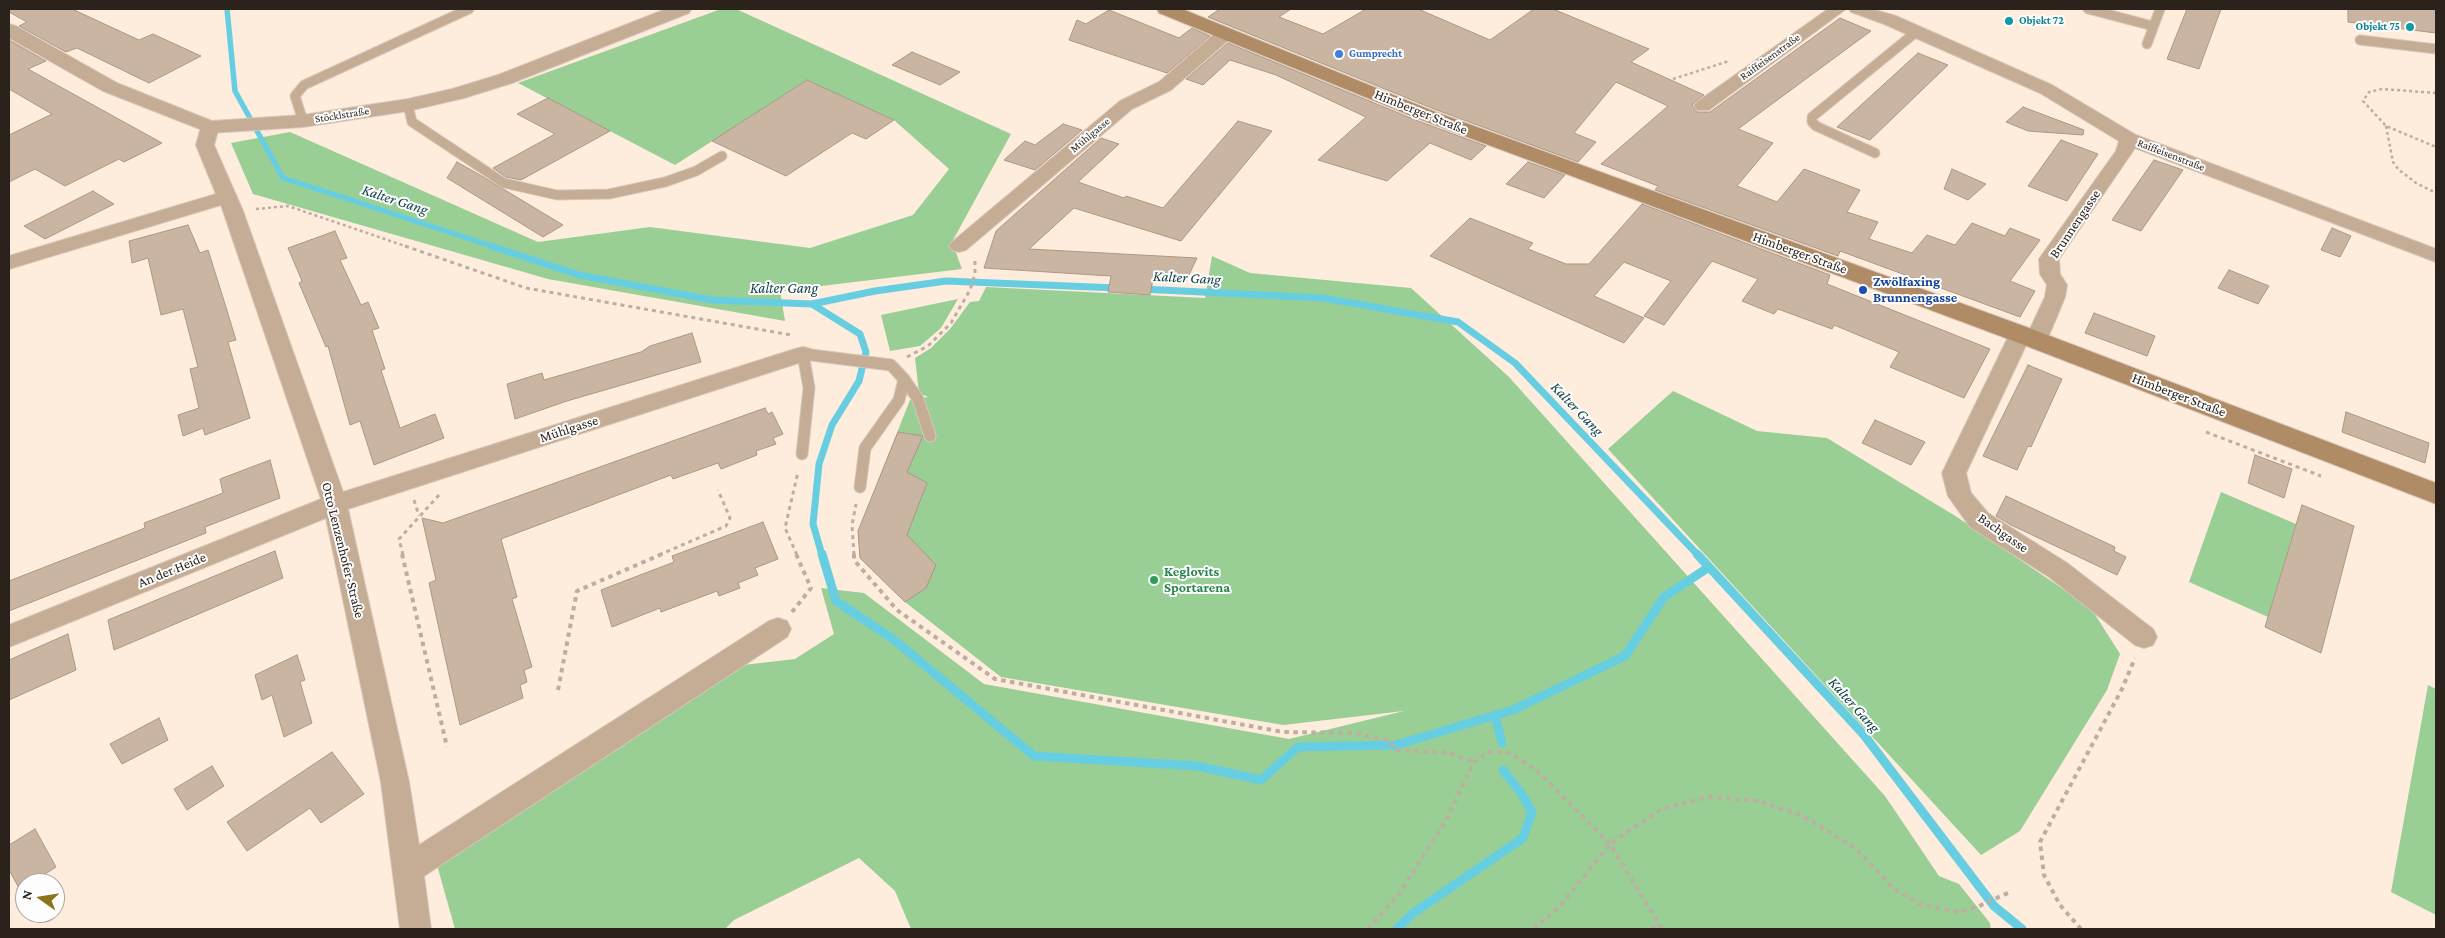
<!DOCTYPE html>
<html>
<head>
<meta charset="utf-8">
<style>
  body { margin:0 }
  #map { position:relative; width:2445px; height:938px; overflow:hidden; background:#feecdd; font-family:"Crimson Pro",serif }
  canvas { display:block }
  .frame { position:absolute; inset:0; border:10px solid #2b231b; pointer-events:none }
  .north { position:absolute; left:15px; top:873px; width:50px; height:50px; box-sizing:border-box; background:#fdfdfd; border:1px solid #a9a6a3; border-radius:50%; rotate:283deg; font-size:14px; font-weight:700; line-height:20px; text-align:center; color:#2b231b }
  .north::after { content:''; display:block; margin:auto; width:18px; height:22px; background:#8c7519; clip-path:polygon(50% 0,100% 100%,50% 72%,0 100%) }
</style>
</head>
<body>
<div id="map">
<canvas width="2445" height="938"></canvas>
<div class="frame"></div>
<div class="north">N</div>
</div>
<script>
const ctx = document.querySelector('canvas').getContext('2d');
ctx.lineJoin = 'round';
function paint(path, color) {
  ctx.fillStyle = color;
  ctx.fill(path, 'evenodd');
}
function toPath(rows) {
  const path = new Path2D();
  for (const r of rows) {
    path.moveTo(r[0], r[1]);
    for (let i = 2; i < r.length; i += 2) path.lineTo(r[i], r[i + 1]);
  }
  return path;
}
function strokePath(path, color, width, dash) {
  ctx.strokeStyle = color;
  ctx.lineWidth = width;
  ctx.lineCap = dash ? 'butt' : 'round';
  ctx.setLineDash(dash || []);
  ctx.stroke(path);
}
function drawText(font, color, halo, rows, align = 'center') {
  ctx.font = font + ' "Crimson Pro",serif';
  ctx.lineWidth = 4;
  ctx.setLineDash([]);
  ctx.textBaseline = 'middle';
  ctx.strokeStyle = halo;
  ctx.fillStyle = color;
  for (const [text, x, y, turn = 0] of rows) {
    ctx.save();
    ctx.translate(x, y);
    ctx.rotate((+turn || 0) * Math.PI / 180);
    ctx.textAlign = isNaN(turn) ? turn : align;
    if (halo) ctx.strokeText(text, 0, 0);
    ctx.fillText(text, 0, 0);
    ctx.restore();
  }
}
paint(toPath([
  [721,9,736,9,1011,134,952,242,962,269,780,291,785,321,548,279,253,194,231,143,290,132,538,242,650,227,810,248,913,215,949,169,894,120,807,80,675,165,518,83],
  [1212,256,1250,273,1411,288,1509,377,1885,796,1939,876,1959,884,1990,923,1991,929,911,929,895,891,859,858,734,920,725,929,455,929,435,858,743,665,795,659,834,634,821,588,864,593,984,684,1289,739,1404,711,1283,725,1001,677,905,602,860,558,858,531,910,400,928,397,919,393,915,358,931,348,950,329,970,302,979,301,986,287,1205,298],
  [958,299,941,328,920,346,890,351,881,315],
  [1673,391,1757,431,1827,438,1957,517,2091,608,2120,654,2107,690,2020,831,1981,855,1608,449],
  [2221,492,2296,524,2268,617,2189,582],
  [2428,685,2436,689,2436,915,2391,892]
]), '#99cf95');
strokePath(toPath([
  [227,9,235,91,283,178,495,247]
]), '#67cee2', 5.5);
strokePath(toPath([
  [491,246,579,275,712,300,812,304,875,291,946,281,1117,288],
  [1141,289,1323,298,1458,322,1515,363,1698,555],
  [812,304,860,334,866,352,859,381,832,425,819,464,813,524,822,555]
]), '#67cee2', 7);
strokePath(toPath([
  [822,554,836,601,893,639,1034,756,1197,766,1261,780,1298,747,1396,745,1513,710,1625,656,1664,597,1709,567],
  [1697,554,1864,735,1994,906,2022,929],
  [1495,715,1502,743],
  [1397,929,1412,914,1523,838,1532,812,1521,793,1503,770]
]), '#67cee2', 9);
const building = toPath([
  [9,9,72,9,139,40,153,34,201,56,149,83,77,48,66,52,19,26,27,22,9,12,9,9],
  [1220,9,1291,9,1279,17,1323,34,1366,9,1418,9,1490,40,1534,9,1553,9,1649,49,1631,62,1704,95,1692,105,1697,112,1710,112,1840,18,1871,31,1738,129,1773,143,1737,186,1777,202,1804,169,1860,190,1847,212,1878,222,1869,239,1912,253,1927,235,1955,245,1972,223,2005,236,2010,228,2040,240,2010,281,2035,291,2020,317,1840,251,1838,256,1655,190,1658,186,1601,164,1668,106,1616,82,1574,133,1596,142,1578,162,1434,109,1208,17,1220,9],
  [2187,9,2221,9,2199,69,2167,59,2187,9],
  [2348,9,2436,9,2436,33,2348,22,2348,9],
  [1109,10,1179,38,1192,28,1210,36,1167,73,1069,40,1077,20,1086,24,1109,10],
  [9,40,46,61,28,69,162,143,124,162,119,159,65,186,35,169,9,182,9,135,52,114,9,89,9,40],
  [1228,43,1418,121,1486,146,1471,160,1430,143,1387,181,1318,160,1366,117,1276,75,1230,60,1203,85,1186,79,1228,43],
  [912,52,960,72,940,85,892,65,912,52],
  [1918,53,1948,65,1870,140,1837,127,1918,53],
  [807,80,894,120,866,139,852,133,786,176,712,141,807,80],
  [548,98,610,131,521,180,506,177,493,168,555,134,517,114,548,98],
  [2023,107,2084,130,2083,135,2028,131,2006,122,2023,107],
  [1238,121,1272,131,1181,241,1074,208,1029,249,1197,258,1186,281,1153,279,1150,295,1108,292,1111,276,984,268,996,231,1101,138,1119,144,1078,182,1124,198,1126,196,1163,208,1238,121],
  [1063,124,1082,130,1035,170,1004,160,1025,141,1035,145,1063,124],
  [2061,140,2098,154,2067,201,2028,186,2061,140],
  [2154,160,2183,170,2141,231,2112,220,2154,160],
  [457,162,480,175,563,225,543,237,447,178,457,162],
  [1528,162,1565,175,1544,198,1506,184,1528,162],
  [1952,169,1986,184,1968,200,1944,189,1952,169],
  [93,191,114,204,45,239,24,226,93,191],
  [1642,204,1830,275,1827,284,1990,349,1964,398,1890,367,1899,352,1834,325,1832,329,1778,309,1774,314,1742,301,1758,279,1712,261,1664,325,1644,316,1671,281,1624,262,1594,296,1644,318,1624,343,1430,256,1470,218,1533,243,1528,249,1566,264,1589,264,1642,204],
  [188,225,200,253,208,250,225,304,236,340,228,342,250,418,205,435,203,428,183,436,178,415,199,408,190,369,198,367,183,309,161,315,148,258,132,263,129,241,188,225],
  [2332,228,2351,236,2340,257,2321,250,2332,228],
  [335,231,347,258,340,260,361,305,368,302,379,328,372,330,385,369,381,370,400,428,435,414,444,438,374,465,360,421,350,425,328,346,326,347,299,283,302,281,288,248,335,231],
  [2229,270,2269,286,2258,304,2218,288,2229,270],
  [2094,313,2155,336,2147,356,2085,333,2094,313],
  [692,333,701,362,567,401,515,419,507,384,542,373,544,380,641,352,650,346,692,333],
  [2028,365,2062,379,2031,447,2028,446,2017,470,1983,456,2028,365],
  [765,408,768,414,772,412,783,434,773,438,776,444,756,451,757,455,721,469,718,463,673,479,671,475,501,539,517,597,512,599,532,667,524,670,527,682,520,685,523,698,460,725,429,583,436,580,422,518,443,523,765,408],
  [2346,412,2429,443,2425,463,2342,432,2346,412],
  [1875,420,1925,442,1911,465,1862,443,1875,420],
  [898,432,923,436,907,472,927,483,907,535,936,565,926,588,905,602,860,558,858,531,898,432],
  [2255,455,2292,469,2284,498,2248,483,2255,455],
  [270,460,280,498,205,527,206,533,9,611,9,581,145,528,144,523,223,493,220,479,270,460],
  [2006,496,2115,547,2114,551,2126,557,2117,575,2011,525,1996,516,2006,496],
  [2302,505,2354,526,2321,653,2265,627,2302,505],
  [763,522,778,559,755,568,758,575,738,583,740,588,719,596,717,591,661,612,660,608,612,627,601,590,674,562,672,556,763,522],
  [275,551,283,578,114,650,108,620,275,551],
  [68,634,76,670,9,700,9,660,68,634],
  [297,655,305,680,300,682,312,723,284,737,272,695,262,700,255,675,297,655],
  [159,718,168,740,122,764,110,744,159,718],
  [332,752,364,794,321,823,310,808,247,851,227,822,332,752],
  [212,766,224,786,187,810,174,789,212,766],
  [35,829,56,867,31,883,25,883,25,887,20,890,9,870,9,845,35,829]
]);
paint(building, '#cab5a3');
strokePath(building, '#ab9785', 1);
const serviceFar1 = toPath([
  [2088,9,2153,26],
  [2360,40,2436,49],
  [2147,44,2160,9],
  [408,105,412,122,504,183,557,195,609,194,665,182,696,171,722,156],
  [303,121,295,96,304,85,469,9],
  [1875,153,1816,126,1812,122,1812,117,1916,32]
]);
const service = toPath([
  [904,379,918,399,930,436],
  [802,454,809,388,803,354,891,365,904,379,899,400,865,448,860,487]
]);
const minor = toPath([
  [1828,9,1846,9,1709,110,1697,110,1694,106,1697,102,1828,9],
  [1849,9,1872,9,1896,16,2052,85,2136,135,2436,249,2436,262,2135,148,2059,259,2060,274,2067,285,2065,297,2047,340,2044,345,2036,347,2027,343,1966,473,1971,493,1988,513,2067,563,2153,629,2157,637,2153,645,2144,648,2135,645,2049,577,1970,527,1948,496,1942,473,2012,329,2020,327,2029,331,2045,297,2047,285,2040,274,2039,259,2116,151,2119,141,2040,93,1884,24,1851,12,1849,9],
  [1226,28,1232,29,1234,33,1232,37,1171,90,1132,109,966,250,959,252,952,250,949,246,952,242,1120,101,1159,82,1220,29,1226,28],
  [210,122,216,123,219,127,214,145,243,211,343,492,795,349,803,347,811,349,814,354,811,359,348,509,409,782,419,845,769,621,778,618,787,621,791,629,787,637,424,876,431,929,400,929,381,782,326,518,9,647,9,625,321,499,221,205,9,269,9,256,216,194,196,145,201,127,204,123,210,122]
]);
const tertiary = toPath([
  [666,9,691,9,689,13,512,83,464,98,408,111,303,127,210,133,103,91,9,38,9,24,16,26,117,83,212,121,303,115,408,99,452,89,498,75,666,9]
]);
const secondary = toPath([
  [1157,9,1182,9,1433,111,2029,328,2436,483,2436,504,2011,340,1419,119,1159,13,1157,9]
]);
strokePath(serviceFar1, '#d8c8ba', 11);
strokePath(service, '#d8c8ba', 13);
strokePath(minor, '#d8c8ba', 2);
strokePath(tertiary, '#d8c8ba', 2);
strokePath(secondary, '#d8c8ba', 2);
strokePath(toPath([
  [1673,79,1729,61],
  [2436,93,2382,89,2369,92,2363,101,2386,126,2436,147],
  [2386,126,2393,162,2398,169,2416,183,2436,193],
  [256,209,288,206,408,247]
]), '#bdaea1', 2.5, [3, 3]);
strokePath(toPath([
  [405,246,526,288,791,335],
  [907,357,928,346,951,323,970,290,975,274,975,259],
  [2206,432,2321,476],
  [414,500,419,516],
  [403,555,399,539,439,495],
  [659,555,726,526,730,518,718,490],
  [797,555,785,528,798,472],
  [854,555,852,525,856,504]
]), '#bdaea1', 3, [4, 4]);
strokePath(toPath([
  [402,554,447,747],
  [854,554,854,560,897,610,995,679,1283,732,1351,733,1387,740,1397,750,1449,753,1474,762],
  [792,612,811,588,796,554],
  [558,690,577,591,662,554],
  [1368,929,1399,894,1445,822,1474,762,1489,752,1511,753,1538,772,1610,844,1662,929],
  [1534,929,1559,907,1610,844,1661,809,1709,797,1759,801,1803,816,1855,848,1892,887,1919,904,1959,912,1977,907,2010,892],
  [1652,929,1658,923],
  [2081,929,2060,905,2044,875,2040,842,2122,689,2135,658]
]), '#bdaea1', 4, [4.5, 4.5]);
strokePath(serviceFar1, '#c5ac94', 9);
strokePath(service, '#c5ac94', 11);
paint(minor, '#c5ac94');
paint(tertiary, '#c5ac94');
paint(secondary, '#af8b66');
for (const [x, y, r, color] of [
  [2009,21,5,"#0f9aa8"],
  [2410,27,5,"#0f9aa8"],
  [1339,54,5,"#3f7fe0"],
  [1863,290,5,"#1a4fb4"],
  [1154,580,5,"#2e9e5b"]
]) {
  const dot = new Path2D();
  dot.arc(x, y, r, 0, 2 * Math.PI);
  ctx.fillStyle = color;
  ctx.fill(dot);
  strokePath(dot, '#fdfdfd', 2);
}
drawText('bold 11px', '#0d838f', '#fdfdfd', [
  ["Objekt 72",2019,21],
  ["Objekt 75",2400,27,"right"]
], 'left');
drawText('bold 11px', '#366cbe', '#fdfdfd', [
  ["Gumprecht",1349,54]
], 'left');
drawText('11px', '#2b231b', '#fdfdfd', [
  ["Raiffeisenstraße",1770,57,-36],
  ["Stöcklstraße",342,115,-9],
  ["Mühlgasse",1090,135,-40],
  ["Raiffeisenstraße",2171,155,21]
]);
drawText('14px', '#2b231b', '#fdfdfd', [
  ["Himberger Straße",1421,112,22],
  ["Brunnengasse",2075,224,-56],
  ["Himberger Straße",1800,253,20],
  ["Himberger Straße",2179,395,21],
  ["Mühlgasse",569,429,-18],
  ["Bachgasse",2003,533,35],
  ["Otto Lenzenhofer-Straße",343,550,76],
  ["An der Heide",172,570,-22]
]);
drawText('bold 14px', '#164399', '#fdfdfd', [
  ["Zwölfaxing",1873,282],
  ["Brunnengasse",1873,298]
], 'left');
drawText('bold 14px', '#27864d', '#fdfdfd', [
  ["Keglovits",1164,572],
  ["Sportarena",1164,588]
], 'left');
drawText('italic 15px', '#0e3f47', '#fdfdfd', [
  ["Kalter Gang",395,200,18],
  ["Kalter Gang",1187,278,3],
  ["Kalter Gang",784,288],
  ["Kalter Gang",1577,409,46],
  ["Kalter Gang",1854,705,48]
]);
</script>
</body>
</html>
